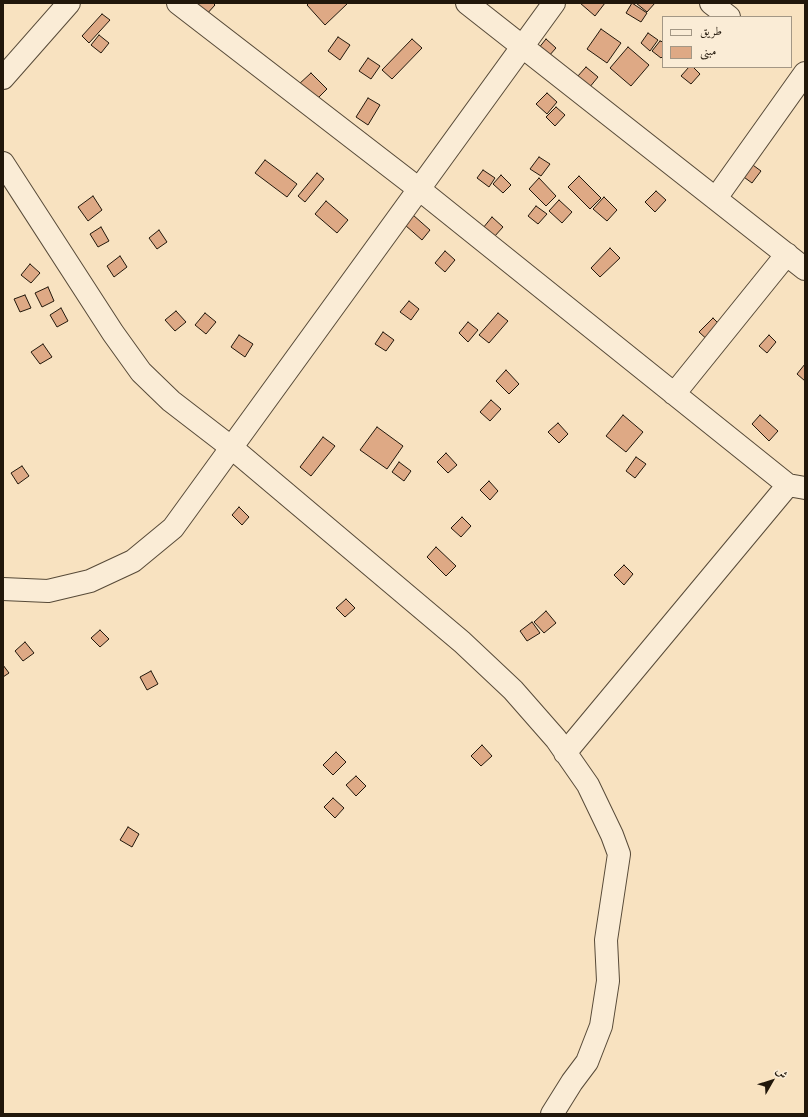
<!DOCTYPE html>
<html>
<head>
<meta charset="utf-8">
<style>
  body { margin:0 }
  #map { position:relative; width:808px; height:1117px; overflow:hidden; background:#f8e2c0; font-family:Cardo,Amiri,serif }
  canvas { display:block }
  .frame { position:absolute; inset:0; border:4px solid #21170b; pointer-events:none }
  .legend { position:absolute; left:662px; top:16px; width:130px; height:52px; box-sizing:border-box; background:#faecd6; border:1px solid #a39785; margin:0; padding:5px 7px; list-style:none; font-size:12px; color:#21170b }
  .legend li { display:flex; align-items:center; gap:8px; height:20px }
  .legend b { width:20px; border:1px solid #a39785 }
  .north { position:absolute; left:752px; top:1061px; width:40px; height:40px; -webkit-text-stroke:3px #faecd6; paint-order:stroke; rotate:51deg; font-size:11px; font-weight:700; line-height:16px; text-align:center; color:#21170b }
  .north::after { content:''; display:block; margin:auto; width:14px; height:18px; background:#21170b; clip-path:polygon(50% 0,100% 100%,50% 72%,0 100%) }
</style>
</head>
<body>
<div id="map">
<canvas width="808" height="1117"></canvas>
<div class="frame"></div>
<ul class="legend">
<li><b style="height:5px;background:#faecd6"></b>طريق</li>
<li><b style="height:11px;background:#dea985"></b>مبنى</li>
</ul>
<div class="north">ش</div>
</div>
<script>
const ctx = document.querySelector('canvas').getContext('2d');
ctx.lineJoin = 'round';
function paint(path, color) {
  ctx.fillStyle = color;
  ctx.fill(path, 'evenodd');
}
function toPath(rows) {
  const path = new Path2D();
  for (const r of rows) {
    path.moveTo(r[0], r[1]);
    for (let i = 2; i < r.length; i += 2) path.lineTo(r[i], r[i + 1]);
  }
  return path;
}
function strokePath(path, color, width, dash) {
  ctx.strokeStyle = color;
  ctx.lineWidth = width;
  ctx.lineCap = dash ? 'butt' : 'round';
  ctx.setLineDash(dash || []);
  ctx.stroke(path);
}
const building = toPath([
  [194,3,213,3,215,5,205,16,194,3],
  [309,3,348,3,325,25,307,5,309,3],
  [580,3,605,3,595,16,580,3],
  [632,3,647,13,641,22,626,13,632,3],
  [636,3,655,3,647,12,636,3],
  [102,14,110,20,89,43,82,36,102,14],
  [601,29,621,43,607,63,587,49,601,29],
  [648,33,658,40,650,51,641,43,648,33],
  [99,35,109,43,101,53,91,45,99,35],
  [338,37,350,45,340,60,328,51,338,37],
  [412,39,422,48,392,79,382,70,412,39],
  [546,39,556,48,548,57,538,49,546,39],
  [660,41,663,42,663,56,661,58,652,51,660,41],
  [628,47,649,65,631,86,610,68,628,47],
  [368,58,380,66,371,79,359,71,368,58],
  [586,67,598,77,589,88,577,77,586,67],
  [689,67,693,67,700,74,691,84,681,76,689,67],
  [311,73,327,89,314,102,298,85,311,73],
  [547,93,557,102,547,114,536,104,547,93],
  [368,98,380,105,368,125,356,117,368,98],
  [556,107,565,115,555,126,546,117,556,107],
  [539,157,550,164,541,176,530,169,539,157],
  [265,160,297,184,287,197,255,173,265,160],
  [746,160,761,171,752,183,737,172,746,160],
  [483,170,495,178,489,187,477,178,483,170],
  [317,173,324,179,305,202,298,196,317,173],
  [501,175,511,185,503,193,493,184,501,175],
  [579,176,601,198,590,209,568,187,579,176],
  [539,178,556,196,546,206,529,189,539,178],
  [656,191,666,200,655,212,645,202,656,191],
  [93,196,102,210,88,221,78,207,93,196],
  [604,197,617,210,607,221,593,209,604,197],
  [559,200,572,212,562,223,549,211,559,200],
  [326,201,348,220,337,233,315,214,326,201],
  [536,206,547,214,538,224,528,216,536,206],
  [413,215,430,230,422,240,405,225,413,215],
  [492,217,503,227,494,237,483,228,492,217],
  [101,227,109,241,98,247,90,234,101,227],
  [159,230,167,242,157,249,149,238,159,230],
  [610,248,620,258,600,277,591,268,610,248],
  [445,251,455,260,445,272,435,263,445,251],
  [120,256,127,267,114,277,107,266,120,256],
  [30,264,40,273,31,283,21,275,30,264],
  [48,287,54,301,42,307,35,293,48,287],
  [25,295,31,308,20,312,14,299,25,295],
  [409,301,419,309,411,320,400,312,409,301],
  [61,308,68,321,57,327,50,315,61,308],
  [176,311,186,322,175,331,165,320,176,311],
  [205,313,216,322,206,334,195,325,205,313],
  [498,313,508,321,489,343,479,335,498,313],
  [713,318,724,329,711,343,699,332,713,318],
  [468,322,478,330,468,342,459,333,468,322],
  [383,332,394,340,386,351,375,344,383,332],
  [239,335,253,344,245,357,231,347,239,335],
  [769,335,776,342,767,353,759,346,769,335],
  [43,344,52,357,40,364,31,352,43,344],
  [805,364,805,381,797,374,805,364],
  [506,370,519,384,509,394,496,381,506,370],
  [491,400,501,409,490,421,480,412,491,400],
  [623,415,643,432,626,452,606,436,623,415],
  [760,415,778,431,769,441,752,424,760,415],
  [558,423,568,434,559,443,548,432,558,423],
  [377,427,403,446,387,469,360,450,377,427],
  [323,437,335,446,311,476,300,467,323,437],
  [446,453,457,465,448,473,437,462,446,453],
  [636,457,646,464,635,478,626,471,636,457],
  [399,462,411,471,404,481,392,472,399,462],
  [22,466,29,476,18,484,11,473,22,466],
  [489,481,498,491,490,500,480,490,489,481],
  [239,507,249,517,242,525,232,515,239,507],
  [462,517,471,526,461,537,451,528,462,517],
  [436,547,456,566,446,576,427,557,436,547],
  [624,565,633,574,624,585,614,575,624,565],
  [346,599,355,608,345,617,336,608,346,599],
  [546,611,556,623,544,633,534,622,546,611],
  [532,622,540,633,527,641,520,631,532,622],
  [100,630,109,639,100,647,91,638,100,630],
  [25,642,34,653,23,661,15,651,25,642],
  [3,665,9,673,3,677,3,665],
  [151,671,158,684,147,690,140,677,151,671],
  [482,745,492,756,481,766,471,756,482,745],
  [336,752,346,762,333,775,323,765,336,752],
  [356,776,366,786,356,796,346,785,356,776],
  [333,798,344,808,335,818,324,807,333,798],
  [128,827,139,834,132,847,120,840,128,827]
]);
paint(building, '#dea985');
strokePath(building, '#21170b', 1);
const street = toPath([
  [178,3,419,189,788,485,805,488],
  [467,3,805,269],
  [711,3,729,17],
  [3,78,69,3],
  [3,163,113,333,141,372,171,401,232,448,462,642,513,690,556,739,588,785,612,835,619,854,606,940,608,981,601,1026,587,1062,572,1082,552,1114],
  [716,198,805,73],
  [674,394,787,254],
  [3,589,48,591,90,581,133,561,173,528,554,3],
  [565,753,788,485]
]);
strokePath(street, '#574a38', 24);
strokePath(street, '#faecd6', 22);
</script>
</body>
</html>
